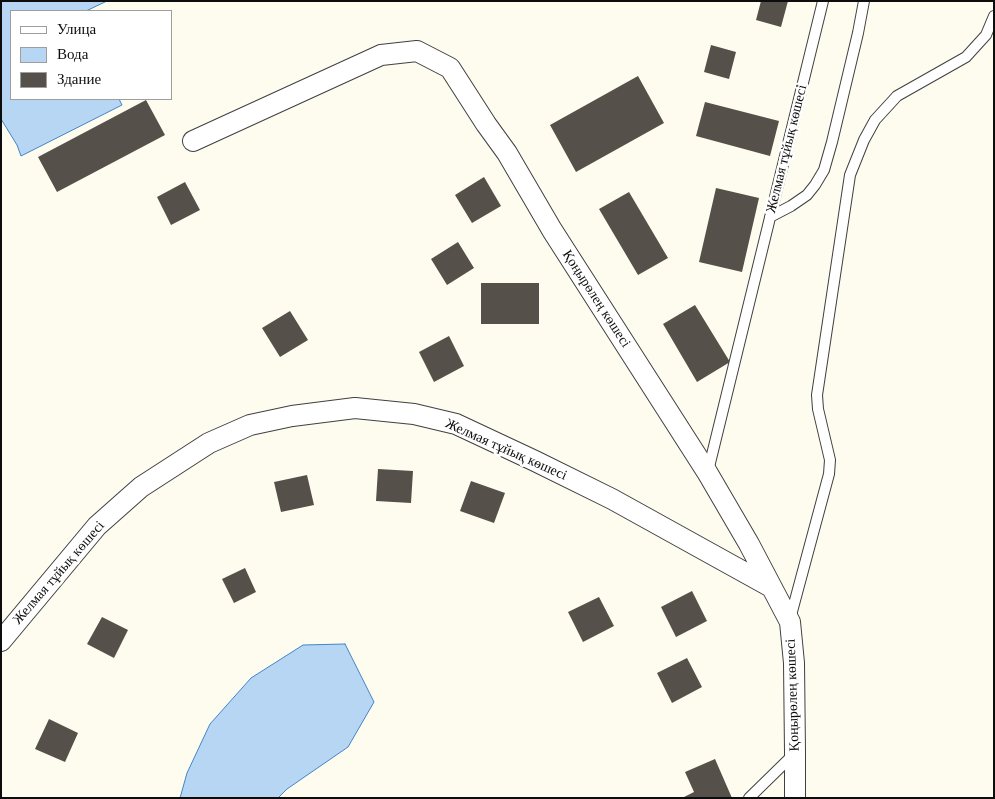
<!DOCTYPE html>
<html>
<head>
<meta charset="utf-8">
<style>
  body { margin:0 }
  #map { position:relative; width:995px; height:799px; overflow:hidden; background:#fefcee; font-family:"Times New Roman",serif }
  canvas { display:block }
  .frame { position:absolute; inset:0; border:2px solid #0d0d0d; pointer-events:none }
  .legend { position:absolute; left:10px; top:10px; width:162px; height:90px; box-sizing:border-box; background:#fff; border:1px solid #9e9e9e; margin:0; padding:6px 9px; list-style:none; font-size:15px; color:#0d0d0d }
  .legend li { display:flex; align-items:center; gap:10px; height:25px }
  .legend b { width:25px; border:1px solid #9e9e9e }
</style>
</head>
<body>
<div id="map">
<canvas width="995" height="799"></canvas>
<div class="frame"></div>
<ul class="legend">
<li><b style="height:6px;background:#fff"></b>Улица</li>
<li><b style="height:14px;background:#b6d6f3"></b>Вода</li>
<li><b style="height:14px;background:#55504a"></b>Здание</li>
</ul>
</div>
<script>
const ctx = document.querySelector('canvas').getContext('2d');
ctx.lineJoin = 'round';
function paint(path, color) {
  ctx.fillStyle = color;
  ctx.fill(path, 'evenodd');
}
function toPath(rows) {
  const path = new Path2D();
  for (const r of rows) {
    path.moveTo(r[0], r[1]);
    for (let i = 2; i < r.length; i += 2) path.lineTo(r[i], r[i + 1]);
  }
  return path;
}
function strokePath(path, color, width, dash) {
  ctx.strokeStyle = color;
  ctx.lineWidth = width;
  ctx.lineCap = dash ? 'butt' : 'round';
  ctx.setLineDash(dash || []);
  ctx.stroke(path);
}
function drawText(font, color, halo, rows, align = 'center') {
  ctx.font = font + ' "Times New Roman",serif';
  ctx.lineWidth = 5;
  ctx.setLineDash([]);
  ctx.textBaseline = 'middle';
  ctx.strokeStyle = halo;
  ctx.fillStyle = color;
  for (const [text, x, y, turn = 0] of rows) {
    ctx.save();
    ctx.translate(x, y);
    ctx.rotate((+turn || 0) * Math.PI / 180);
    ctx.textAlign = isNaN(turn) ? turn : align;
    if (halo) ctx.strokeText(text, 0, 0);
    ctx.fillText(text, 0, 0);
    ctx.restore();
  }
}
const water = toPath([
  [1,1,107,1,86,11,11,11,11,99,119,99,122,105,21,156,17,145,1,119,1,1],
  [345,644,374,702,348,747,287,789,278,798,180,798,187,773,210,724,251,678,303,645,345,644]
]);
paint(water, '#b6d6f3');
strokePath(water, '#4185c6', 1);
paint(toPath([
  [761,1,788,1,781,27,756,20],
  [711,45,736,52,729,79,704,72],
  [638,76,664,123,576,172,550,125],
  [146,100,165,135,57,192,38,157],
  [705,102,779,121,770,156,696,136],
  [484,177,501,206,472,223,455,195],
  [185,182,200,210,171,225,157,197],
  [716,188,759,198,742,272,699,262],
  [629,192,668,258,638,275,599,209],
  [458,242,474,268,447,285,431,259],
  [481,283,539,283,539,324,481,324],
  [695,305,730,362,697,382,663,324],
  [290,311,308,340,280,357,262,328],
  [449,336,464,366,434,382,419,352],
  [378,469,413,471,411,503,376,501],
  [307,475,314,505,281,512,274,482],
  [471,481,505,493,494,523,460,511],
  [245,568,256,592,234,603,222,579],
  [692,591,707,621,676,637,661,607],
  [599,597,614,626,583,642,568,612],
  [102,617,128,630,114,658,87,644],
  [687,658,702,687,672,703,657,673],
  [49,719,78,733,65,762,35,749],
  [715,759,732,798,682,798,694,792,685,772]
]), '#55504a');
const lane = toPath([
  [770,217,791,206,807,195,815,185,824,170,832,142,858,33,864,1],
  [708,471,823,1],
  [790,619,829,474,830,460,818,409,817,395,850,175,864,140,875,120,897,96,966,57,986,35,994,16],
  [749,798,795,753]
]);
const street = toPath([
  [193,141,381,55,417,51,450,68,486,124,507,153,552,230,707,472,749,544,790,622,794,663,795,752,795,798],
  [1,641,97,526,141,487,209,443,250,425,292,416,355,408,414,414,456,424,535,461,612,499,771,587]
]);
strokePath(lane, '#404040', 12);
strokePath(street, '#404040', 22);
strokePath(lane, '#fff', 10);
strokePath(street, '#fff', 20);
drawText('14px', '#0d0d0d', '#fff', [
  ["Желмая тұйық көшесі",787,149,-76],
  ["Қоңырөлең көшесі",596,299,57],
  ["Желмая тұйық көшесі",506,450,24],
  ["Желмая тұйық көшесі",59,573,-49],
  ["Қоңырөлең көшесі",793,695,-92]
]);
</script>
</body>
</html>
